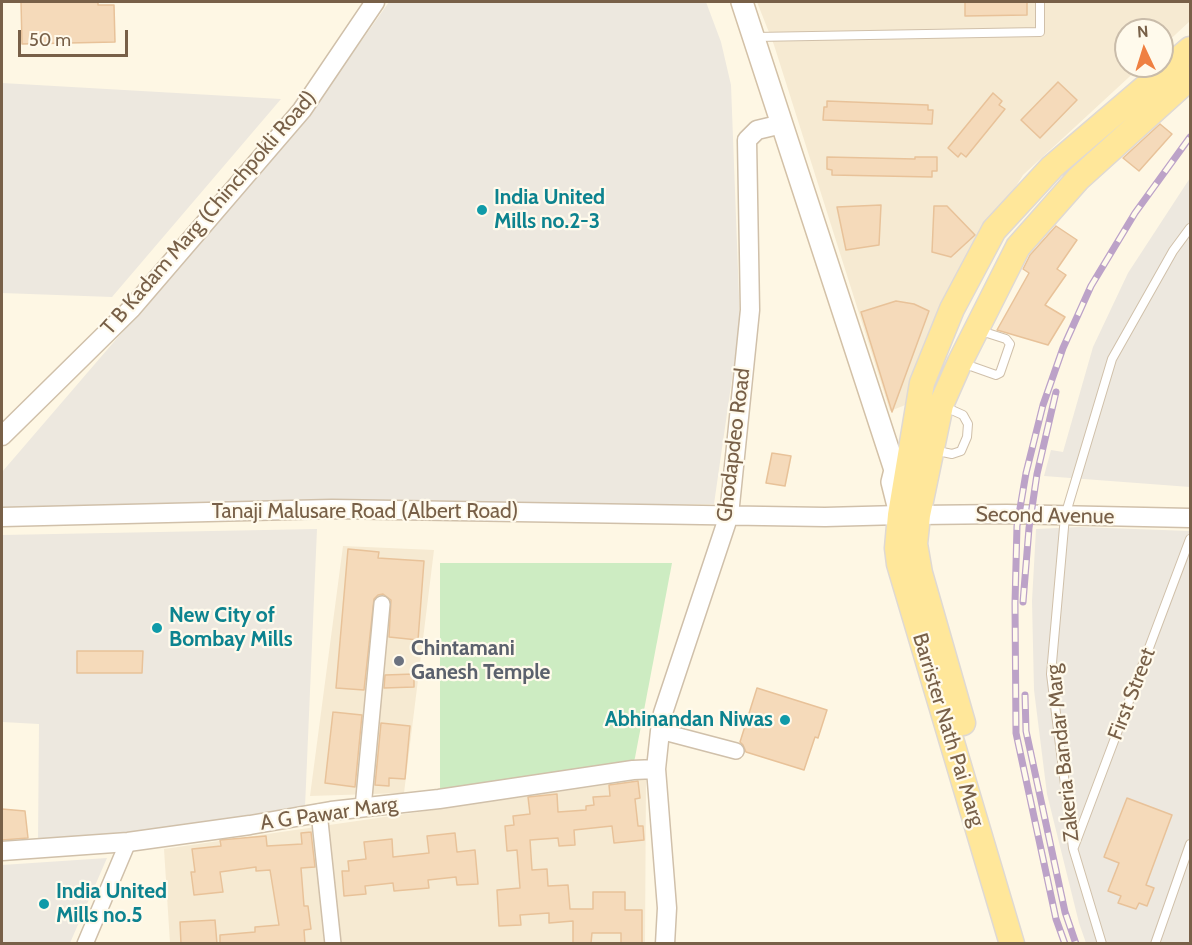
<!DOCTYPE html>
<html>
<head>
<meta charset="utf-8">
<style>
  body { margin:0 }
  #map { position:relative; width:1192px; height:945px; overflow:hidden; background:#fef7e4; font-family:Cabin,sans-serif }
  canvas { display:block }
  .frame { position:absolute; inset:0; border:3px solid #786048; pointer-events:none }
  .north { position:absolute; left:1114px; top:18px; width:60px; height:60px; box-sizing:border-box; background:#fffaec; border:2px solid #c9bcaa; border-radius:50%; rotate:356deg; font-size:16px; font-weight:700; line-height:24px; text-align:center; color:#786048 }
  .north::after { content:''; display:block; margin:auto; width:21px; height:27px; background:#ef8042; clip-path:polygon(50% 0,100% 100%,50% 72%,0 100%) }
  .scale { position:absolute; left:18px; top:30px; width:110px; height:27px; box-sizing:border-box; border:3px solid #786048; border-top:0; padding-left:8px; font-size:18px; line-height:21px; white-space:nowrap; color:#786048; -webkit-text-stroke:4px #fffaec; paint-order:stroke }
</style>
</head>
<body>
<div id="map">
<canvas width="1192" height="945"></canvas>
<div class="frame"></div>
<div class="north">N</div>
<div class="scale">50 m</div>
</div>
<script>
const ctx = document.querySelector('canvas').getContext('2d');
ctx.lineJoin = 'round';
function paint(path, color) {
  ctx.fillStyle = color;
  ctx.fill(path, 'evenodd');
}
function toPath(rows) {
  const path = new Path2D();
  for (const r of rows) {
    path.moveTo(r[0], r[1]);
    for (let i = 2; i < r.length; i += 2) path.lineTo(r[i], r[i + 1]);
  }
  return path;
}
function strokePath(path, color, width, dash) {
  ctx.strokeStyle = color;
  ctx.lineWidth = width;
  ctx.lineCap = dash ? 'butt' : 'round';
  ctx.setLineDash(dash || []);
  ctx.stroke(path);
}
function drawText(font, color, halo, rows, align = 'center') {
  ctx.font = font + ' Cabin,sans-serif';
  ctx.lineWidth = 4.5;
  ctx.setLineDash([]);
  ctx.textBaseline = 'middle';
  ctx.strokeStyle = halo;
  ctx.fillStyle = color;
  for (const [text, x, y, turn = 0] of rows) {
    ctx.save();
    ctx.translate(x, y);
    ctx.rotate((+turn || 0) * Math.PI / 180);
    ctx.textAlign = isNaN(turn) ? turn : align;
    if (halo) ctx.strokeText(text, 0, 0);
    ctx.fillText(text, 0, 0);
    ctx.restore();
  }
}
paint(toPath([
  [757,2,1190,2,1190,21,1162,47,1162,30,1126,30,1126,66,1141,66,1023,175,944,302,908,404,890,411,774,45],
  [343,546,434,550,404,793,310,796],
  [646,779,645,943,170,943,164,849]
]), '#f6ead2');
paint(toPath([
  [389,2,706,2,721,42,731,85,740,323,714,504,337,504,2,511,2,472,308,116],
  [2,83,281,99,112,297,2,293],
  [1190,178,1190,487,1044,476,1051,450,1063,452,1093,347,1128,273],
  [1079,527,1190,531,1190,943,1086,943,1079,923,1047,794,1034,690,1032,601,1036,529],
  [317,529,305,807,125,835,38,842,39,724,2,722,2,535],
  [107,858,70,943,2,943,2,865]
]), '#ede8df');
paint(toPath([
  [440,563,672,563,633,768,440,797]
]), '#cdecc2');
const building = toPath([
  [21,2,98,2,98,5,114,5,115,42,22,44,21,2],
  [965,2,1027,2,1027,15,965,16,965,2],
  [1058,82,1077,100,1040,138,1021,120,1058,82],
  [993,93,1002,101,999,105,1005,109,966,157,961,153,958,157,948,148,993,93],
  [827,101,928,105,928,110,933,110,932,124,823,120,824,107,827,107,827,101],
  [1160,124,1172,134,1139,171,1123,158,1160,124],
  [827,157,915,159,915,157,937,157,937,171,932,171,932,177,832,175,832,170,827,169,827,157],
  [881,205,879,245,846,250,837,207,881,205],
  [934,206,947,206,975,235,951,257,932,252,934,206],
  [1056,226,1077,240,1057,269,1066,275,1045,305,1065,317,1048,345,997,330,1029,273,1023,269,1030,255,1056,226],
  [896,301,914,304,929,311,892,412,861,312,896,301],
  [772,453,791,456,785,486,766,483,772,453],
  [348,549,379,552,378,558,424,561,418,640,389,637,391,600,383,594,378,595,374,599,364,690,336,688,348,549],
  [77,651,143,651,142,673,77,673,77,651],
  [414,674,414,687,384,688,385,675,414,674],
  [757,688,827,710,818,738,815,737,804,770,746,752,743,745,740,742,757,688],
  [333,712,362,715,355,787,325,783,333,712],
  [381,723,410,726,405,779,389,778,389,786,375,785,381,723],
  [638,781,640,798,635,799,638,826,643,826,644,840,614,843,612,826,574,830,575,845,559,846,558,838,530,840,532,870,547,869,548,886,568,885,570,909,593,909,593,892,625,892,625,910,642,910,642,943,621,943,621,933,592,933,591,943,573,943,573,921,549,923,549,913,520,915,521,925,499,926,497,890,520,888,517,850,507,851,505,826,514,825,513,816,530,814,528,797,557,794,558,812,586,810,586,806,594,805,593,797,610,796,609,785,638,781],
  [1127,798,1172,815,1146,885,1154,888,1147,906,1139,903,1136,909,1118,903,1121,896,1108,891,1119,863,1104,857,1127,798],
  [2,809,25,811,28,838,2,840,2,809],
  [311,832,315,867,301,868,304,906,308,906,311,929,304,930,305,944,220,944,220,935,255,932,255,927,279,925,270,870,256,871,256,867,220,872,223,892,194,895,191,872,195,872,192,849,221,846,220,840,266,836,267,846,302,844,301,833,311,832],
  [455,833,457,852,475,850,478,884,457,885,456,877,428,880,429,888,394,891,393,883,365,886,366,894,344,896,342,871,349,871,348,861,366,859,364,842,392,839,393,857,429,853,427,836,455,833],
  [215,920,217,944,181,944,180,922,215,920]
]);
paint(building, '#f5daba');
strokePath(building, '#e8c299', 1.5);
const service = toPath([
  [755,37,1040,32,1040,2],
  [962,363,996,375,1000,373,1010,344,1006,339,981,331],
  [933,450,952,454,961,451,967,437,968,424,963,415,945,407],
  [1074,847,1190,539],
  [1102,944,1073,848,1051,674,1065,516,1112,359,1173,251,1190,228],
  [1155,944,1190,844]
]);
const minor = toPath([
  [660,731,736,751],
  [363,808,382,604],
  [319,812,333,944],
  [85,944,128,842]
]);
const tertiary = toPath([
  [2,436,132,308,302,110,375,2],
  [918,515,1007,514,1190,518],
  [2,517,332,509,825,517,900,515],
  [2,851,128,842,250,825,331,811,439,799,633,770,656,769],
  [665,944,667,908,656,769,660,731,663,713,729,515,750,310,747,140,757,130,782,124]
]);
const secondary = toPath([
  [742,2,895,470,892,482,900,514]
]);
const primary = toPath([
  [963,723,920,573,915,544,918,515,941,405,960,362,1018,247,1078,179,1190,78],
  [1012,944,899,564,897,548,900,515,922,383,952,309,994,230,1052,167,1190,49]
]);
strokePath(service, '#d0c0aa', 10);
strokePath(minor, '#d0c0aa', 18);
strokePath(tertiary, '#d0c0aa', 21);
strokePath(secondary, '#d3c1a7', 24);
strokePath(primary, '#dfd9d3', 27);
strokePath(service, '#fff', 8);
strokePath(minor, '#fff', 15);
strokePath(tertiary, '#fff', 18);
strokePath(secondary, '#fff', 21);
strokePath(primary, '#ffe79a', 24);
const rail = toPath([
  [1023,602,1029,528,1037,474,1056,392],
  [1025,695,1026,731,1065,912,1076,944],
  [1065,944,1056,919,1016,733,1015,603,1017,526,1026,473,1043,405,1063,348,1091,286,1135,213,1190,137]
]);
strokePath(rail, '#bca2c8', 7);
strokePath(rail, '#fffaec', 4.5, [14]);
for (const [x, y, r, color] of [
  [482,210,6,"#0f9aa8"],
  [157,628,6,"#0f9aa8"],
  [399,661,6,"#6b7280"],
  [785,720,6,"#0f9aa8"],
  [44,904,6,"#0f9aa8"]
]) {
  const dot = new Path2D();
  dot.arc(x, y, r, 0, 2 * Math.PI);
  ctx.fillStyle = color;
  ctx.fill(dot);
  strokePath(dot, '#fffaec', 2);
}
drawText('bold 21px', '#0d838f', '#fffaec', [
  ["India United",494,198],
  ["Mills no.2-3",494,222],
  ["New City of",169,616],
  ["Bombay Mills",169,640],
  ["Abhinandan Niwas",773,720,"right"],
  ["India United",56,892],
  ["Mills no.5",56,916]
], 'left');
drawText('21px', '#786048', '#fffaec', [
  ["T B Kadam Marg (Chinchpokli Road)",209,213,-49],
  ["Ghodapdeo Road",734,445,-83],
  ["Tanaji Malusare Road (Albert Road)",365,512],
  ["Second Avenue",1045,516,1],
  ["First Street",1132,694,-69],
  ["Barrister Nath Pai Marg",948,730,73],
  ["Zakeria Bandar Marg",1063,753,-96],
  ["A G Pawar Marg",329,814,-8]
]);
drawText('bold 21px', '#5b616d', '#fffaec', [
  ["Chintamani",411,649],
  ["Ganesh Temple",411,673]
], 'left');
</script>
</body>
</html>
